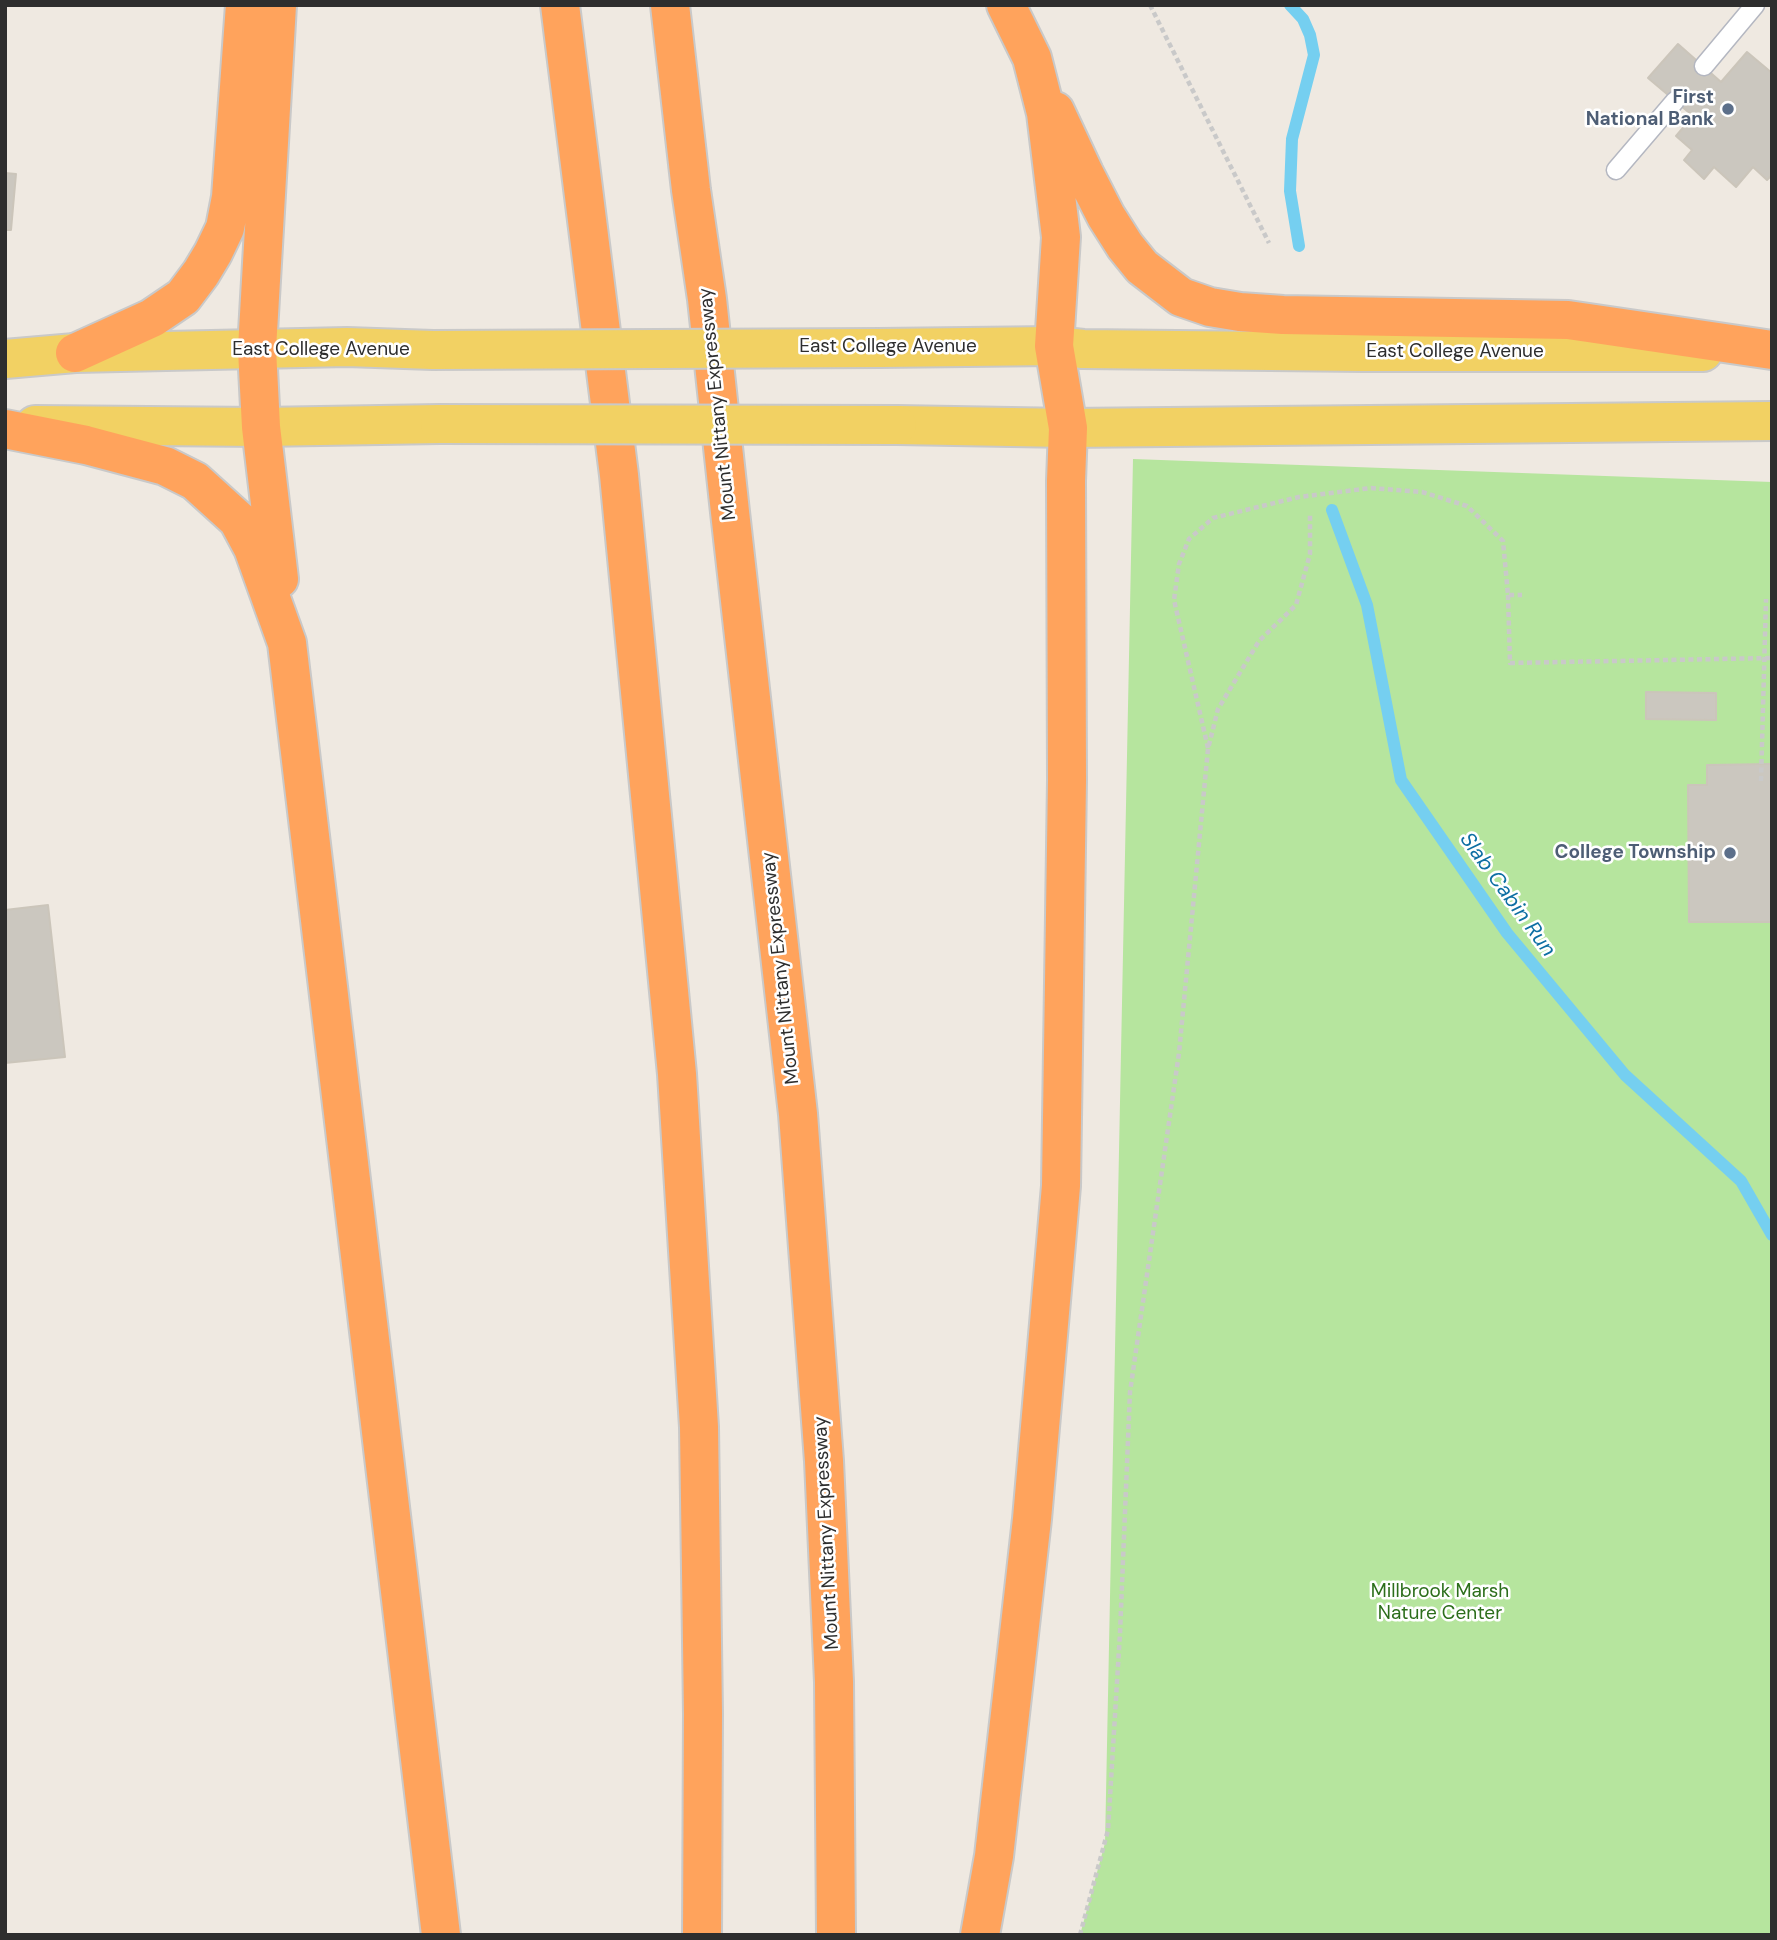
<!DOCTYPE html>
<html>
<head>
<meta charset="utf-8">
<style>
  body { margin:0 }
  #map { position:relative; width:1777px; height:1940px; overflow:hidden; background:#efe9e1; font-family:"DM Sans",sans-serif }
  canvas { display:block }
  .frame { position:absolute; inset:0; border:7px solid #2e2e2e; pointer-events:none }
</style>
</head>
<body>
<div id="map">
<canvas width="1777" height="1940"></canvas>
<div class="frame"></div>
</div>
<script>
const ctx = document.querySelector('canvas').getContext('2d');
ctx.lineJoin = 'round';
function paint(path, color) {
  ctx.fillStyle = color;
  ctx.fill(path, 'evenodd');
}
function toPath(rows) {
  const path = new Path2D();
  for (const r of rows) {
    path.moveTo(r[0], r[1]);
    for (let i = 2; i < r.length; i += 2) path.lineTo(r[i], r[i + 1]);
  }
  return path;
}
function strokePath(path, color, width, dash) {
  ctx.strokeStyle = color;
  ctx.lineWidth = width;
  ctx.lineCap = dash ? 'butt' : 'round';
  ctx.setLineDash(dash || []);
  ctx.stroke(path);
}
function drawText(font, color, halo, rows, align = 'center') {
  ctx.font = font + ' "DM Sans",sans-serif';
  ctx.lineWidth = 5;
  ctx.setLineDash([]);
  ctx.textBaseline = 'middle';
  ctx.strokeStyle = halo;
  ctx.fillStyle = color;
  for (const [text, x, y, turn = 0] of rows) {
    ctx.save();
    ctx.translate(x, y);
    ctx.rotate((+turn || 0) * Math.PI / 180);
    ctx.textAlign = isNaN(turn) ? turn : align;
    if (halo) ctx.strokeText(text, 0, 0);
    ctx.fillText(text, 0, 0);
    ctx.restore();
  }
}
paint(toPath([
  [1133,459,1772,482,1772,1935,1080,1935,1105,1843]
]), '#b6e59e');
strokePath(toPath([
  [1290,5,1303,19,1310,35,1314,55,1292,139,1290,191,1299,246],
  [1332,510,1367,605,1401,780,1507,933,1625,1075,1741,1181,1772,1235]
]), '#75cff0', 12);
const building = toPath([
  [1678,44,1721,82,1747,52,1772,73,1772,175,1767,180,1753,167,1736,187,1714,167,1704,179,1684,160,1692,150,1676,136,1693,116,1648,78,1678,44],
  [5,173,16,174,11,230,5,230,5,173],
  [1646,692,1716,693,1716,720,1646,719,1646,692],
  [1772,764,1772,922,1689,922,1688,785,1707,785,1707,765,1772,764],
  [48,905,65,1057,5,1063,5,910,48,905]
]);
paint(building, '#cbc7bf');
strokePath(building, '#cbc5ba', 2);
const lane = toPath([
  [1704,66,1755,5],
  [1616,170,1675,101]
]);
const primary = toPath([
  [879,348,1054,346,1083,349,1364,352,1703,352],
  [5,359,75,353,347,347,433,350],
  [35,425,261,427,440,424],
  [897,425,1068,428,1772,421]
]);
const highway = toPath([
  [277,5,257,349,261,427,279,579],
  [560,5,619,475,677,1074,699,1427,703,1714,702,1935],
  [670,5,691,190,707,299,730,512,798,1114,824,1461,834,1682,836,1935],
  [1055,111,1084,173,1106,216,1125,246,1142,267,1181,297,1210,307,1240,312,1283,315,1568,320,1772,350],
  [75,353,152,318,183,297,201,273,213,253,225,228,231,197,245,5],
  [5,429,86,445,165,466,195,481,238,520,253,548,287,643,441,1935],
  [980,1935,994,1856,1032,1519,1061,1186,1067,780,1066,481,1068,428,1054,346,1061,237,1046,113,1032,58,1006,5]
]);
strokePath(lane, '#b4b7c1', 21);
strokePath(primary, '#c9c9c9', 42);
strokePath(highway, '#c9c9c9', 42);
strokePath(toPath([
  [1150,5,1269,243],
  [1508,595,1510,663,1772,658],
  [1208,748,1174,600,1179,564,1189,539,1213,518,1299,497,1371,488,1422,492,1467,506,1503,541,1508,595,1522,595],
  [1761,781,1766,599],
  [1080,1935,1108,1830,1120,1633,1130,1392,1179,1053,1208,749,1218,709,1259,641,1296,605,1310,554,1310,513]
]), '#c9c9c9', 4.5, [5, 3.5]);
strokePath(lane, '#fff', 18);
strokePath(primary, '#f2d163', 38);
strokePath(highway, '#ffa35c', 38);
const primaryBridge = toPath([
  [433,350,879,348],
  [440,424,897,425]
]);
strokePath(primaryBridge, '#c9c9c9', 42, []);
strokePath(primaryBridge, '#f2d163', 38);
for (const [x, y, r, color] of [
  [1728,109,7,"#5c6f8a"],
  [1730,853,7,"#5c6f8a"]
]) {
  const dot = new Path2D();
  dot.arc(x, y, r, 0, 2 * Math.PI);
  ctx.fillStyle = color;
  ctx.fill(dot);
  strokePath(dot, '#fff', 2.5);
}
drawText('bold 19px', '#4e5e75', '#fff', [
  ["First",1714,98],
  ["National Bank",1714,120],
  ["College Township",1716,853]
], 'right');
drawText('19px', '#2e2e2e', '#fff', [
  ["East College Avenue",888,347],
  ["East College Avenue",321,350],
  ["East College Avenue",1455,352],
  ["Mount Nittany Expressway",718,404,-96],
  ["Mount Nittany Expressway",781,968,-96],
  ["Mount Nittany Expressway",827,1533,-93]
]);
drawText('19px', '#2c6e1b', '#fff', [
  ["Millbrook Marsh",1440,1592],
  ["Nature Center",1440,1614]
]);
drawText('italic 21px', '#0d6fa3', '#fff', [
  ["Slab Cabin Run",1507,895,54]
]);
</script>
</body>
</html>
